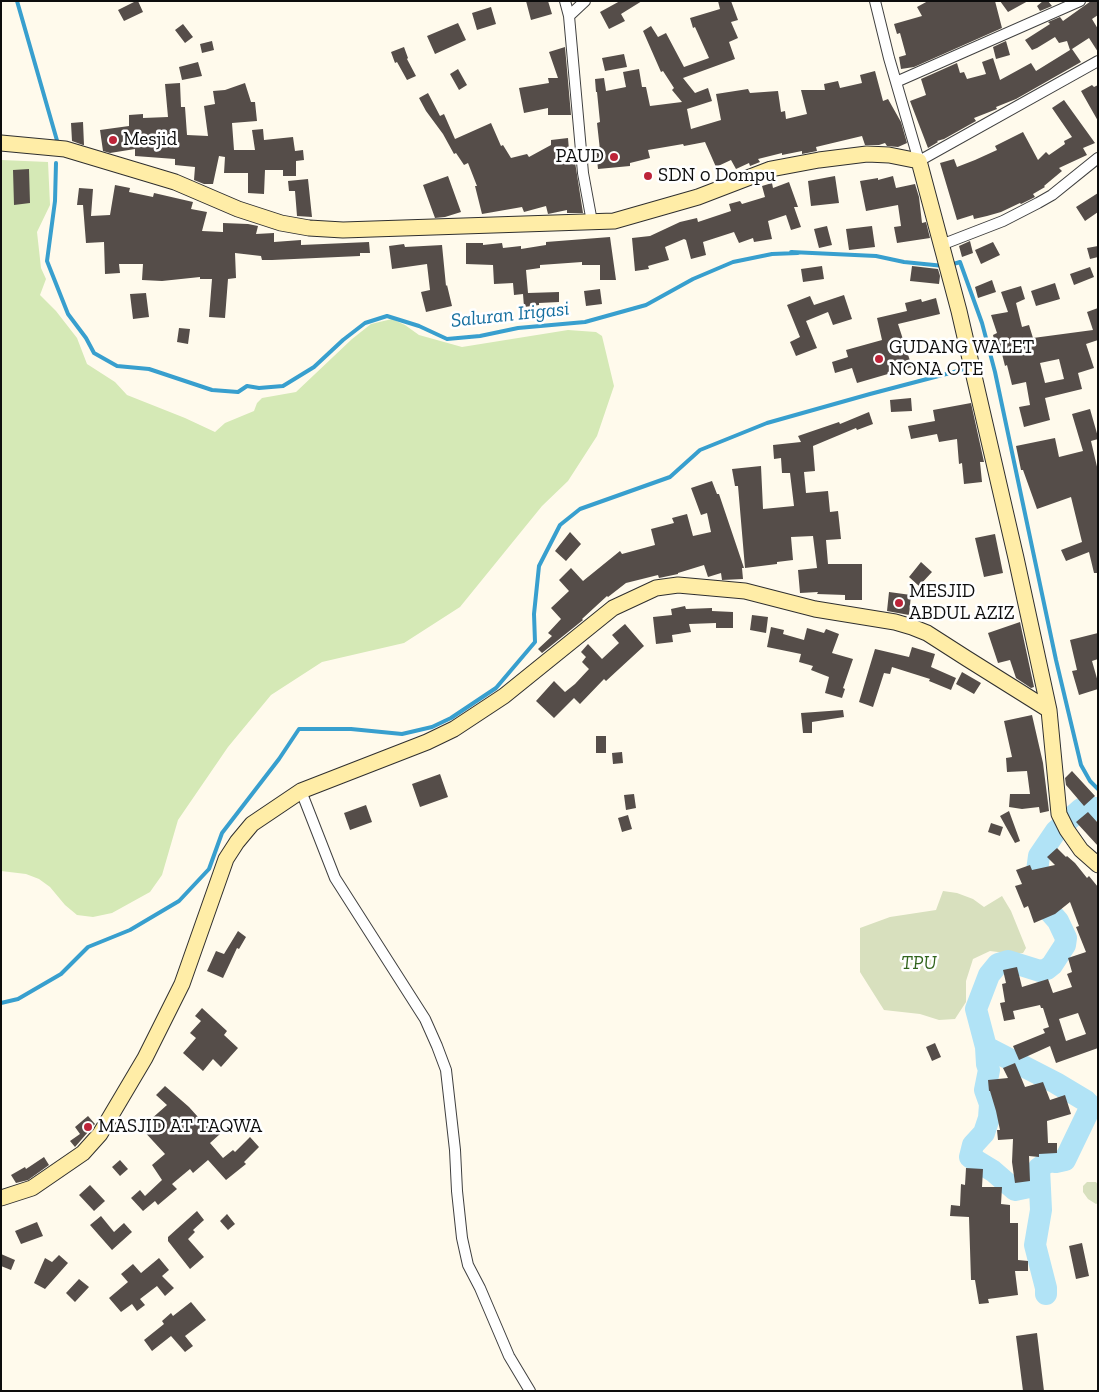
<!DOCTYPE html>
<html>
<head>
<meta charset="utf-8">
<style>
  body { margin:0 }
  #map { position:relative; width:1099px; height:1392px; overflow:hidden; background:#fffaec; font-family:"Zilla Slab",serif }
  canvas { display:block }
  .frame { position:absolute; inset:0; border:2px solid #0d0d0d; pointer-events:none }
</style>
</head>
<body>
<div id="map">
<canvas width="1099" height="1392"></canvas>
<div class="frame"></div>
</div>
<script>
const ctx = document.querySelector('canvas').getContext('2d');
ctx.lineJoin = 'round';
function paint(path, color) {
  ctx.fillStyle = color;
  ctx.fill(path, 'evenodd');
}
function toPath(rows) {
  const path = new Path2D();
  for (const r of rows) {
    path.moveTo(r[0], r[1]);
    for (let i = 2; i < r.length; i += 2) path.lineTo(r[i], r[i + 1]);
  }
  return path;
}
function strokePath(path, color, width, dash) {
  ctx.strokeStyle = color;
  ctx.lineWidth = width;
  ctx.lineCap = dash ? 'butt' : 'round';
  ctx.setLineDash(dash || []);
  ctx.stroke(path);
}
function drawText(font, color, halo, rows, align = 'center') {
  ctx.font = font + ' "Zilla Slab",serif';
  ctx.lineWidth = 5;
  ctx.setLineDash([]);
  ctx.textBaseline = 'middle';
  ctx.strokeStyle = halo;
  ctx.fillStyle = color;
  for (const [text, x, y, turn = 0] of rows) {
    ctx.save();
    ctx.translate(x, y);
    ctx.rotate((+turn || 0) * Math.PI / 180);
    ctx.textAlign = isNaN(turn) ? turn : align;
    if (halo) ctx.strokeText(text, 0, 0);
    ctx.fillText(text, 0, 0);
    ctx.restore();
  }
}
paint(toPath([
  [1,160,48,162,50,205,37,232,41,268,46,279,40,295,56,311,77,338,87,364,115,382,127,395,185,418,215,432,225,423,254,411,257,403,262,398,296,392,352,339,371,324,392,319,405,325,419,335,462,347,568,330,596,332,602,336,614,386,597,436,568,481,542,506,460,607,404,643,322,662,271,695,228,747,178,820,162,875,150,892,112,913,93,917,77,915,65,905,50,887,39,879,26,874,1,871]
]), '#d5e9b6');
paint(toPath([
  [943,891,957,893,973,899,984,907,1002,896,1011,911,1026,948,1023,953,1014,954,990,951,973,959,966,981,966,1002,955,1019,939,1020,920,1014,884,1010,860,972,860,928,890,917,936,910],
  [1087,1182,1096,1182,1098,1185,1098,1203,1096,1204,1088,1199,1083,1192,1083,1186]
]), '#d8e0be');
strokePath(toPath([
  [17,1,58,144],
  [56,163,55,201,47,261,68,314,86,338,94,353,117,366,149,369,212,390,238,392,247,386,259,388,283,386,314,367,343,340,365,323,387,316,419,326,447,339,480,336,518,328,585,322,646,305,693,279,733,262,772,254,798,253,791,252,876,256,904,262,944,266],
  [950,265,960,262,982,323,995,372,1056,660,1081,765,1090,781,1098,789],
  [1,1003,18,999,61,974,88,947,130,930,179,901,209,869,222,833,279,759,299,729,351,729,402,734,432,727,451,718,496,688,535,642,534,614,539,566,560,525,580,509,670,477,700,450,767,423,870,394,969,368]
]), '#389fce', 4);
strokePath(toPath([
  [986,1047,987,1064,989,1070,985,1090,990,1104,989,1118,984,1133,973,1145,970,1157,993,1171,1015,1190,1039,1185],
  [1046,1294,1046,1288,1035,1245,1041,1210,1039,1168,1049,1161,1056,1162,1065,1160,1091,1106,1086,1101,1056,1083,986,1047,976,1009,989,975,998,964,1008,961,1040,971,1047,969,1052,965,1065,945,1066,938,1058,921,1044,905,1038,890,1037,871,1039,856,1056,831,1081,809,1096,808,1098,810]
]), '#b1e3f6', 22);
paint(toPath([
  [136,1,138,1,143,12,124,21,118,10],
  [526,1,548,1,552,14,531,20],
  [620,1,642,1,621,14,625,21,609,29,600,12],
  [718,1,731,1,738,20,731,22,738,38,729,42,735,59,683,78,695,93,708,88,712,101,687,109,691,129,721,120,716,94,748,89,750,93,778,91,781,112,785,111,786,119,807,114,801,90,825,90,824,84,838,81,840,88,862,83,860,75,875,71,883,101,888,99,901,122,907,143,898,147,887,146,885,143,879,145,865,145,862,136,816,147,817,151,802,154,802,151,782,155,782,153,758,159,760,162,750,166,749,163,736,169,731,160,716,167,705,142,684,146,683,144,648,150,650,158,630,163,630,166,598,169,596,151,600,150,597,123,600,122,597,92,598,92,596,92,595,79,604,78,606,91,626,87,623,72,639,69,642,87,646,87,650,106,682,102,672,90,674,88,663,71,661,72,643,31,651,26,658,37,666,33,684,67,709,58,695,27,693,28,690,18,720,9],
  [928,1,995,1,1002,28,914,67,901,69,899,57,906,55,900,33,897,34,894,24,922,16,917,7],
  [1000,1,1028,1,1008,12],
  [1043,1,1048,1,1052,6,1040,11,1037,6],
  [1091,1,1098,1,1098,15,1092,19,1098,29,1098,52,1089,38,1072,49,1081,62,1016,99,996,107,997,109,974,118,976,121,944,139,937,141,938,142,928,148,910,101,926,95,921,79,957,63,960,73,964,72,967,79,986,74,982,62,993,58,1000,80,1031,63,1036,71,1070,50,1067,41,1059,43,1055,37,1037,48,1032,50,1025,40,1050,24,1048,22,1060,17,1063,21],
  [491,7,496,24,477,30,472,13],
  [458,23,466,40,435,54,427,36],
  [183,24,193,37,185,43,175,30],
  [212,41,214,50,202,53,200,44],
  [1006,41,1010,55,996,59,993,47],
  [404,47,408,58,407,59,416,76,407,80,397,62,395,63,391,52],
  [565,47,571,115,548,115,548,108,524,113,519,88,549,83,548,78,558,78,549,52],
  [624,54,627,67,605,71,602,58],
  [198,62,202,76,182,80,179,67],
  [458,69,467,85,459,90,450,74],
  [180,83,181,107,185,107,187,135,208,136,204,106,215,104,213,91,225,90,245,83,251,102,255,102,257,121,232,123,234,150,255,150,252,130,263,129,264,140,293,137,295,151,303,150,304,160,296,161,296,176,283,176,283,170,265,170,264,194,248,193,248,173,224,173,225,157,219,156,213,184,204,184,194,180,195,167,175,165,175,159,135,156,135,149,110,153,103,151,100,130,129,126,129,115,143,114,143,118,168,117,165,84],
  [1092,85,1094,87,1098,85,1098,121,1081,91],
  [428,93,440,116,444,114,455,139,491,123,501,146,503,145,511,158,527,154,529,157,551,145,551,140,568,138,570,163,575,162,583,213,567,213,567,210,548,214,546,206,524,212,522,207,482,214,475,186,477,186,468,163,464,165,456,153,454,154,443,134,426,111,419,98],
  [1064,100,1095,143,1083,148,1087,155,1059,168,1062,171,1044,186,1045,187,1033,194,1035,197,1021,204,1020,203,1001,212,987,216,974,219,973,215,957,220,940,163,954,159,957,167,975,160,997,150,995,146,1023,132,1038,160,1046,152,1049,155,1065,144,1064,141,1072,137,1052,108],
  [83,122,84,145,83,145,72,141,71,123],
  [29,169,30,203,14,205,13,170],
  [448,176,461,212,445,217,435,218,423,185],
  [835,176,839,203,811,206,808,181],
  [893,176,896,188,915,184,919,197,922,223,926,222,930,238,897,243,894,227,901,226,898,205,866,211,860,181,878,178,878,180],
  [308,179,312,217,297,216,295,191,289,191,288,181],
  [789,182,798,207,794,207,801,227,791,230,786,215,768,221,772,239,754,242,753,238,739,243,734,232,703,242,706,255,691,259,686,240,684,239,665,247,669,260,648,266,649,269,635,271,632,238,650,236,680,222,697,218,698,222,731,211,729,204,740,201,742,204,765,197,762,186,772,183,773,188],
  [115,185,130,188,129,192,153,197,154,193,193,202,191,209,207,212,202,231,223,232,223,223,248,224,258,226,256,234,274,233,274,242,301,240,301,245,369,242,370,253,360,253,360,256,272,260,262,260,261,256,235,253,236,278,228,279,225,318,209,317,212,279,200,279,200,277,162,281,142,280,143,264,119,264,120,273,105,274,104,242,86,243,83,205,77,205,79,188,93,189,91,216,110,215],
  [1098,193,1098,212,1085,221,1076,207],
  [827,226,832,245,819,248,814,229],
  [872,226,875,247,849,250,846,229],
  [610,237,616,280,600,280,600,265,582,265,582,262,540,265,540,268,526,270,528,293,559,292,559,302,539,303,539,305,524,307,523,294,514,295,513,283,494,284,493,265,466,264,466,243,483,243,483,245,502,243,503,248,521,246,521,249,546,245,546,242],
  [970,241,973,253,962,257,959,246],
  [993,242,1000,255,981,264,975,250],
  [404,244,405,247,442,245,446,286,447,285,452,306,426,312,421,292,430,290,427,264,392,269,389,246],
  [1098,246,1098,257,1090,259,1087,248],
  [822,266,824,279,803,282,801,269],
  [912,266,938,269,940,276,939,284,910,281],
  [1090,267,1094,277,1074,285,1070,274],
  [992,280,996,292,978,298,975,287],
  [1055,283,1060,299,1036,306,1031,291],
  [1021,286,1025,299,1016,303,1022,327,1029,325,1033,338,1093,330,1087,312,1098,308,1098,340,1086,344,1094,368,1078,373,1082,389,1045,398,1050,420,1024,427,1019,407,1030,405,1026,382,1012,385,1007,365,1005,366,1001,350,997,351,993,335,997,333,991,315,1008,312,1001,292],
  [1059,359,1064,379,1045,383,1040,363],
  [600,289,602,304,586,306,584,291],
  [146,293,149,317,133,319,130,294],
  [844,295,852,319,833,325,828,312,806,321,817,348,796,356,790,342,800,337,787,305,810,296,814,305],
  [936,298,940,314,898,324,912,367,857,383,852,368,835,373,832,362,848,357,846,350,882,340,877,318,907,311,905,303,921,299,922,302],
  [179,328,190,329,188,344,177,342],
  [911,398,912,411,891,412,890,400],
  [971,403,984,462,980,462,982,482,964,484,962,463,959,464,957,439,939,442,937,434,911,439,908,426,935,421,933,410],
  [1090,409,1098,437,1098,439,1091,441,1098,471,1098,573,1094,573,1089,552,1066,561,1061,550,1082,542,1071,497,1037,509,1023,470,1021,470,1016,446,1055,438,1059,457,1083,451,1072,414],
  [869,412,873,424,857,430,856,428,813,446,815,471,804,472,806,493,828,491,830,512,838,511,841,539,826,540,828,564,862,564,862,600,845,600,845,595,817,594,818,592,800,593,798,570,817,568,813,536,791,537,793,560,777,562,777,564,745,568,738,486,735,486,732,469,761,466,763,509,794,506,790,473,782,473,781,458,774,459,773,445,801,442,798,436,839,422,840,424],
  [712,481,717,494,719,494,744,568,742,568,743,579,722,580,721,573,708,577,704,565,678,573,678,574,659,578,658,575,626,583,608,597,607,596,582,619,583,620,542,653,538,649,552,636,548,633,561,619,551,608,569,591,559,580,571,568,583,581,620,551,622,554,655,545,651,529,674,523,672,518,687,514,693,536,711,532,707,513,701,515,691,488],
  [570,532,581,544,566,561,555,551],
  [995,534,1003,573,984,577,975,538],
  [921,562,932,572,919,586,909,577],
  [889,592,911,595,909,615,887,611],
  [685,606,686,609,712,608,712,611,733,612,733,628,716,628,716,623,689,624,691,632,672,635,673,642,656,644,653,617,672,615,671,609],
  [752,615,768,617,766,633,750,630],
  [1020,622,1034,687,1031,688,1016,678,1010,660,998,663,988,633],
  [625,624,644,646,606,681,604,679,580,704,574,698,554,718,536,701,554,681,565,692,575,684,589,669,582,662,586,657,581,652,588,644,602,659,619,643,612,635],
  [771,627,784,630,783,634,804,640,807,628,824,633,826,629,839,634,832,653,853,659,843,688,845,689,842,698,825,693,829,677,811,670,813,666,799,662,801,654,767,647],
  [1098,633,1098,659,1092,661,1098,682,1098,689,1079,695,1072,671,1077,670,1070,640],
  [912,647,935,654,931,667,956,678,951,690,929,681,930,679,892,667,890,674,884,673,873,707,859,702,875,649,909,657],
  [962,672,981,683,974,694,956,684],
  [843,710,844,717,812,722,812,733,803,733,801,713],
  [1032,715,1043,763,1049,811,1040,813,1039,807,1022,809,1009,807,1010,794,1030,794,1027,771,1007,772,1006,758,1012,757,1004,721],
  [596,736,606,736,606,753,596,753],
  [622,752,623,763,613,764,612,753],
  [1072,771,1095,796,1084,806,1066,785,1065,778],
  [440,774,448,797,420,807,412,784],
  [634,794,636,808,626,810,624,795],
  [366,805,372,822,350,830,344,813],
  [1009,811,1020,841,1015,843,1000,816],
  [1088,812,1098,823,1098,846,1076,822],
  [628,815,632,829,622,832,618,818],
  [991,823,1003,827,1000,836,988,832],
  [1057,848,1066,857,1067,856,1075,863,1087,878,1089,876,1098,887,1098,1048,1056,1063,1050,1046,1019,1060,1013,1046,1045,1033,1043,1029,1049,1027,1043,1008,1041,1008,1040,1005,1013,1011,1015,1019,1004,1021,1000,1003,1005,1002,1002,984,1006,983,1003,970,1017,967,1022,987,1048,979,1053,993,1072,987,1067,974,1072,972,1068,958,1086,952,1076,927,1079,926,1070,902,1055,914,1034,923,1028,906,1024,908,1015,886,1022,884,1016,870,1030,865,1032,870,1055,865,1047,857],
  [1078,1013,1086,1034,1066,1041,1059,1019],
  [238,931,246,937,239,949,237,948,223,978,207,971,216,951,224,954],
  [202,1008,227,1031,224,1035,238,1048,221,1067,213,1059,203,1071,183,1053,196,1038,190,1033,201,1021,195,1016],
  [935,1043,941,1057,932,1061,926,1047],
  [1015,1063,1025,1087,1043,1082,1050,1100,1065,1095,1071,1114,1047,1121,1048,1143,1057,1143,1057,1153,1039,1154,1039,1157,1029,1156,1030,1181,1015,1183,1012,1162,1013,1139,998,1140,997,1130,1000,1130,996,1111,990,1091,989,1091,988,1080,1008,1078,1003,1068],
  [165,1086,189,1107,207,1127,210,1124,220,1134,210,1143,223,1158,233,1150,235,1152,250,1137,259,1147,244,1162,246,1164,226,1180,208,1160,193,1173,190,1169,172,1184,177,1189,158,1205,155,1201,143,1211,131,1198,140,1190,145,1196,162,1180,152,1165,165,1154,141,1128,167,1105,156,1095],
  [88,1116,95,1124,75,1147,70,1141,80,1134,75,1127],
  [44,1157,49,1165,28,1180,16,1183,11,1175,25,1167,26,1169],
  [120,1160,128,1169,120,1176,112,1167],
  [966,1168,983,1169,982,1187,1002,1187,1001,1204,1010,1205,1010,1223,1018,1223,1018,1260,1028,1261,1028,1271,1015,1271,1018,1295,988,1299,989,1303,979,1304,975,1280,971,1280,969,1217,950,1216,951,1205,960,1206,961,1184,965,1185],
  [90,1185,105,1201,94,1211,79,1195],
  [197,1211,204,1220,193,1230,195,1232,188,1239,204,1257,190,1269,168,1241,168,1237],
  [227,1214,235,1224,228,1230,220,1221],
  [101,1216,114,1232,124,1223,132,1232,112,1250,90,1225],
  [37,1222,43,1236,21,1244,15,1231],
  [1082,1243,1089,1276,1076,1279,1069,1246],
  [1,1254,15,1260,11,1270,1,1266],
  [59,1255,68,1263,45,1289,34,1283,45,1258,52,1262],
  [159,1258,169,1270,162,1276,174,1288,165,1296,157,1286,140,1299,145,1305,137,1311,132,1304,121,1312,109,1298,128,1282,121,1274,133,1264,141,1273],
  [79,1279,89,1287,75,1302,66,1293],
  [191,1302,206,1320,185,1336,193,1346,185,1352,171,1336,152,1351,144,1340,164,1324,162,1321,171,1313,173,1316],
  [1037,1333,1044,1391,1023,1391,1016,1336]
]), '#554d49');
const street = toPath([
  [565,1,569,16,583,173,592,222],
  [875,1,889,58,919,161,1098,61],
  [569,16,585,1],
  [896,82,1080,1],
  [941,245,1003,221,1038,203,1052,195,1098,158],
  [301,791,335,878,425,1019,437,1046,446,1070,455,1150,457,1191,462,1238,468,1265,480,1288,509,1356,530,1391]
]);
const secondary = toPath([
  [1,143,65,149,175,182,238,209,281,223,309,228,343,230,614,221,698,197,771,169,819,160,867,154,889,155,919,161,959,311,1016,558,1049,710],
  [1,1198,32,1188,83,1153,100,1134,145,1058,182,984,226,859,237,842,252,824,301,791,427,742,454,729,504,696,613,608,656,588,678,585,745,591,815,609,895,622,912,627,927,633,966,658,1049,710,1059,814,1067,830,1081,850,1098,865]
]);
strokePath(street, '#404040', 12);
strokePath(secondary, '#2f2f2f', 17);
strokePath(street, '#fff', 10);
strokePath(secondary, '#ffeda7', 15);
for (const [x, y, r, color] of [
  [113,140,5,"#bd2439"],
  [614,157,5,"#bd2439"],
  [648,176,5,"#bd2439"],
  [879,359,5,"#bd2439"],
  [899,603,5,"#bd2439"],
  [88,1127,5,"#bd2439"]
]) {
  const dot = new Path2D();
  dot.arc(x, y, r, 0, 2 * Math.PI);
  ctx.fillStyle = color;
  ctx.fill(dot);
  strokePath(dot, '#fff', 2);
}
drawText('19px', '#0d0d0d', '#fff', [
  ["Mesjid",123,140],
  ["PAUD",604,157,"right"],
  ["SDN 0 Dompu",658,176],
  ["GUDANG WALET",889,348],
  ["NONA OTE",889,370],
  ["MESJID",909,592],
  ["ABDUL AZIZ",909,614],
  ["MASJID AT TAQWA",98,1127]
], 'left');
drawText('italic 19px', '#32651d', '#fff', [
  ["TPU",919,964]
]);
drawText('italic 20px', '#156f9f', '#fff', [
  ["Saluran Irigasi",510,315,-6]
]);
</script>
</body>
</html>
